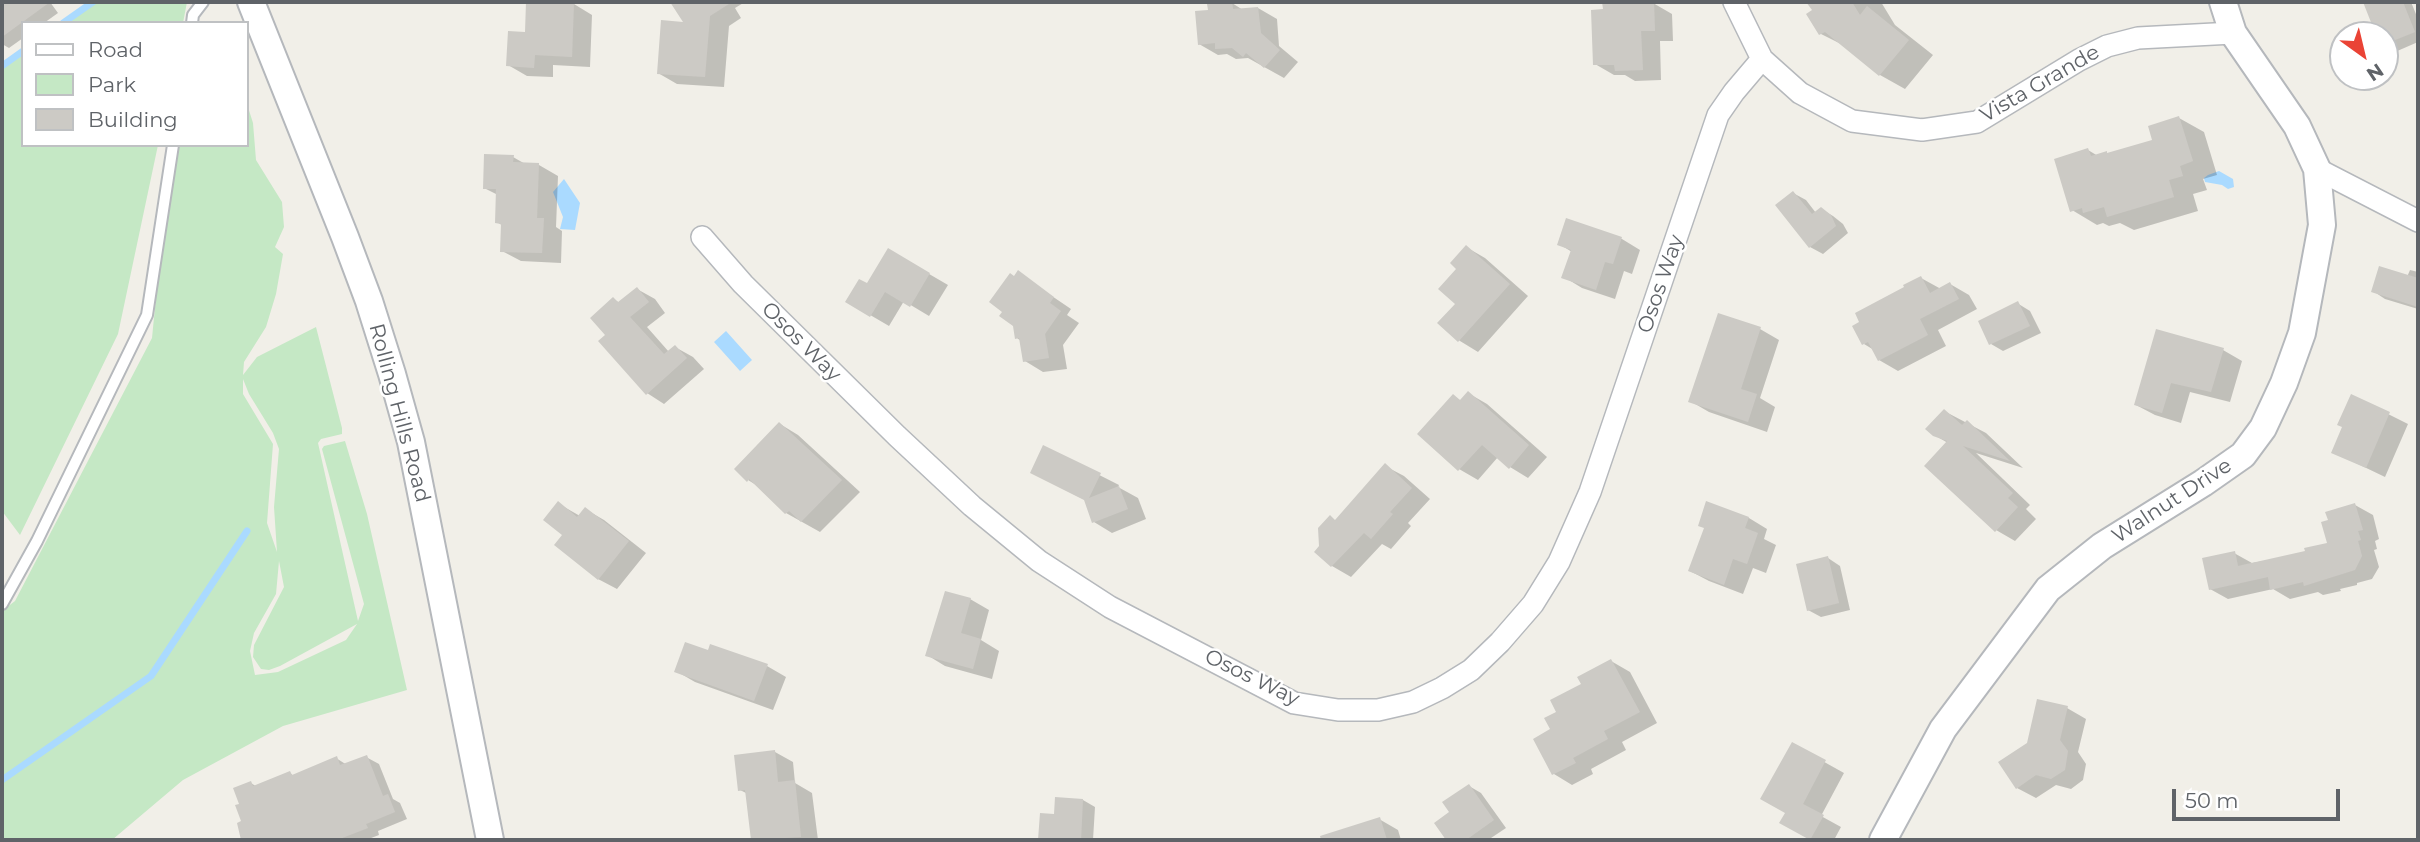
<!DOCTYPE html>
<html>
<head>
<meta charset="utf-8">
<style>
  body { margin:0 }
  #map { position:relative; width:2420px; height:842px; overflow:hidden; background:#f1efe8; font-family:Montserrat,sans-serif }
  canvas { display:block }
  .frame { position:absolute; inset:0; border:4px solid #5f6368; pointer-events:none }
  .legend { position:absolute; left:21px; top:21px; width:228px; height:126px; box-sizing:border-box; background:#fff; border:2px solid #bfc1c3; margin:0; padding:9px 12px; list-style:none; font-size:21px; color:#5f6368 }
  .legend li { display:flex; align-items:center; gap:14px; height:35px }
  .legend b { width:35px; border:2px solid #bfc1c3 }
  .north { position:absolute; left:2329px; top:21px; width:70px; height:70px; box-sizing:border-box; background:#fff; border:2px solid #bfc1c3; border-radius:50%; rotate:146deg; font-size:19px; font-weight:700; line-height:28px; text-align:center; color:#5f6368 }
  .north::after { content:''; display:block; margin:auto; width:24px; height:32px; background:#ea4335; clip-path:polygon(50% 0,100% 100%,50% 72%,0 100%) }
  .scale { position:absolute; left:2172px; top:789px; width:168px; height:32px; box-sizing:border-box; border:4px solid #5f6368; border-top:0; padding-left:9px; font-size:21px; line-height:24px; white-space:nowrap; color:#5f6368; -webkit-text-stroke:5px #fff; paint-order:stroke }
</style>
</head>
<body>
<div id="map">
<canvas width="2420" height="842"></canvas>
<div class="frame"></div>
<ul class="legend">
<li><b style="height:9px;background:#fff"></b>Road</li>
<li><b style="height:19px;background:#c5e8c5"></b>Park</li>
<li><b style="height:19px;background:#cccac5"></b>Building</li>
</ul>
<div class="north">N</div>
<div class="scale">50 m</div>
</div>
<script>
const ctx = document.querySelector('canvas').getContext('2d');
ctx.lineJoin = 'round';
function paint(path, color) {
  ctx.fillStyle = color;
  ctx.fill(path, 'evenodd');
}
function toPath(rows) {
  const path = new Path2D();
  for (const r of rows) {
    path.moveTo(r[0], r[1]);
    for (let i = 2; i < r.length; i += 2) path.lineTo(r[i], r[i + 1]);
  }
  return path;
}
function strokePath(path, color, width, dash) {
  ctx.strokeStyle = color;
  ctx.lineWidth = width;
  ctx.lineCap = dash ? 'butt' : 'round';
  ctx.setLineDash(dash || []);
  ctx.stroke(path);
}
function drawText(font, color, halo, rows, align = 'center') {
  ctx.font = font + ' Montserrat,sans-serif';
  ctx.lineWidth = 5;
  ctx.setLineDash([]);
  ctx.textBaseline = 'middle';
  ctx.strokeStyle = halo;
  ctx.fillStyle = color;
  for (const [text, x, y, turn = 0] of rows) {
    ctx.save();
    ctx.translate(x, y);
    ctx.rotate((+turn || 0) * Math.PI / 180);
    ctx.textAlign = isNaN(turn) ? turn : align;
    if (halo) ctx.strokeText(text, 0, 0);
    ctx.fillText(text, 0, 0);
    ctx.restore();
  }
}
paint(toPath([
  [97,2,187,2,183,23,64,23],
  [23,49,23,145,158,145,118,334,20,535,2,511,2,63],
  [247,104,253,123,256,160,282,202,284,227,275,247,283,254,276,294,266,327,244,362,243,375,257,357,316,327,342,428,342,434,321,439,318,443,358,621,364,604,322,449,324,446,345,441,367,514,407,690,283,726,183,780,112,840,2,840,2,611,15,601,152,338,168,176,175,145,247,145],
  [243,379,249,394,273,433,279,449,274,507,277,552,267,523,273,444,243,394],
  [279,561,284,587,254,645,253,657,261,669,269,670,280,666,357,624,346,640,278,672,255,675,250,651,254,633,276,594]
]), '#c5e8c5');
paint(toPath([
  [2219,171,2233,179,2234,187,2228,189,2222,185,2205,182,2204,178,2208,175],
  [564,179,580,203,575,230,560,229,563,217,553,192],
  [726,331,752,360,740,371,714,342]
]), '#aadaff');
paint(toPath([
  [2,2,50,2,58,13,44,23,23,23,23,38,9,48,2,44],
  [528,2,574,4,592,15,590,67,553,65,553,77,527,76,508,65,526,33],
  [672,2,745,2,735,8,741,18,729,26,724,87,677,84,658,73,687,24],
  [1604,2,1653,3,1672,14,1673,41,1660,41,1661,80,1635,81,1625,75,1614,75,1595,64,1604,11],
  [1812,2,1881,2,1895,25,1933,55,1905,89,1880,75,1847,47,1821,34,1814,11,1809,3],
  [2365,2,2411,2,2418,19,2418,42,2395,52,2385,46,2385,35,2378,35],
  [1232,3,1243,10,1258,8,1277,19,1279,46,1298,62,1284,78,1248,58,1236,59,1227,54,1218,55,1199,44,1209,12],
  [2179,118,2204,132,2217,175,2203,179,2207,190,2193,194,2198,211,2134,230,2120,223,2109,226,2103,223,2097,225,2072,210,2088,150,2098,156,2154,141],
  [513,157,527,165,539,165,558,176,556,227,562,231,561,263,521,261,502,251,503,226,497,222,498,195,484,188],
  [1793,193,1806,200,1816,213,1821,209,1833,216,1843,224,1848,233,1823,254,1810,247],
  [1567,220,1622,239,1640,250,1632,274,1624,271,1615,299,1582,288,1564,277,1572,252,1559,244],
  [1466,247,1485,258,1528,296,1478,352,1460,341,1440,323,1457,303,1458,269],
  [888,250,948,285,929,316,904,301,889,326,848,302,867,285],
  [2410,270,2418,272,2418,309,2385,299,2373,291,2407,277],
  [1018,273,1071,309,1067,315,1079,323,1063,345,1067,369,1043,372,1025,361,1021,341,1017,338],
  [1921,278,1941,289,1950,284,1969,295,1977,309,1938,330,1946,346,1898,371,1879,360,1874,350,1864,344],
  [637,289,655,299,665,313,647,327,669,352,675,347,693,357,704,369,664,404,647,393,607,335,613,299,620,303],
  [2017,303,2030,311,2041,333,2003,351,1991,344],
  [1719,315,1760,329,1779,340,1760,398,1775,407,1767,432,1709,412,1690,401],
  [2223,350,2242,361,2230,402,2190,392,2181,423,2155,415,2136,405],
  [1468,393,1487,404,1547,457,1528,478,1510,467,1498,457,1478,480,1459,469,1454,396,1461,401],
  [2352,396,2408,424,2385,477,2333,452,2344,427],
  [1944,411,1986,433,2023,468,1976,453,2030,505,2026,509,2036,519,2015,541,1996,530,1948,443,1934,435],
  [780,424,798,435,860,492,820,532,786,513,761,488,748,480],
  [1044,447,1119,485,1118,487,1138,498,1146,519,1112,533,1094,522,1087,501,1032,473],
  [1385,466,1404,476,1430,499,1408,523,1411,526,1391,549,1382,544,1351,577,1332,566,1317,552,1336,521],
  [1707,503,1749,518,1767,529,1764,539,1776,545,1766,573,1753,568,1743,594,1709,581,1690,571,1706,529],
  [559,504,580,516,585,509,604,520,646,553,617,589,598,579,564,535],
  [2355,505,2373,515,2379,539,2375,541,2377,549,2374,550,2379,567,2372,579,2357,583,2357,585,2340,589,2341,591,2323,595,2318,592,2290,599,2273,589,2228,599,2210,589,2234,553,2252,563,2307,553,2329,544],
  [1828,558,1840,566,1850,610,1821,617,1808,610],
  [970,599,989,610,981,640,999,651,992,679,945,666,927,655],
  [1611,661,1630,672,1657,723,1622,742,1626,750,1591,769,1593,774,1572,785,1554,774,1553,730,1559,712,1583,685],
  [767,666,786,677,773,710,695,682,676,671],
  [2067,708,2086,719,2078,752,2086,764,2083,780,2071,789,2056,785,2036,798,2017,788,2028,744],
  [1792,744,1844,773,1821,816,1841,827,1834,840,1813,840,1782,822,1787,813],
  [775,752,793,762,795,783,812,793,818,840,753,840,748,794,740,790],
  [366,757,379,764,393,799,400,803,407,819,378,831,379,835,366,840,239,840,242,838,241,805,251,783,257,787,290,773,294,776,336,758,347,765],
  [1469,786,1481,793,1506,828,1488,840,1448,840,1436,823,1452,812],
  [1083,800,1095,807,1093,840,1040,840,1042,815,1056,816],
  [1379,819,1398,830,1401,840,1329,840,1327,836]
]), '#0003');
strokePath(toPath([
  [63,23,93,2],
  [2,66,23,51],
  [2,780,151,676,247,531]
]), '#aadaff', 7);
paint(toPath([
  [2,2,50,2,2,37],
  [526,2,574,2,572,57,535,55,534,68,506,66,508,31,525,32],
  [670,2,732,2,710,16,705,77,657,74,661,20,683,22],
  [1229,2,1232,2,1233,9,1258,7,1261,33,1280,50,1264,68,1246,53,1243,57,1232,48,1215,49,1215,43,1198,45,1195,11,1208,10,1207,4],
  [1602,2,1654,2,1655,31,1641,31,1643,70,1615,71,1614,65,1593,65,1591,10,1603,9],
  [1806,2,1852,2,1860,15,1867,6,1909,40,1879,76,1825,32,1819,35,1806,14,1812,10],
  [2363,2,2403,2,2415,32,2385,44,2385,35,2376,35],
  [2179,116,2193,161,2180,166,2183,176,2169,180,2174,197,2107,217,2104,207,2083,213,2082,208,2070,212,2054,159,2088,148,2091,156,2107,151,2107,153,2152,140,2148,126],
  [484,154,514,155,513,162,539,163,537,218,544,218,542,253,500,252,501,224,495,223,496,189,483,189],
  [1793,191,1812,214,1821,207,1831,215,1836,226,1809,248,1775,205],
  [1566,218,1622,237,1613,264,1605,262,1596,290,1561,278,1571,250,1557,245],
  [1466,245,1510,284,1458,342,1437,323,1455,304,1438,289,1456,269,1450,263],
  [888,248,930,273,910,307,885,292,870,317,845,302,859,279,867,283],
  [2379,266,2418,278,2418,307,2371,292],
  [1018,270,1054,297,1050,303,1061,311,1045,334,1049,358,1023,362,1019,338,1015,339,1013,326,999,316,1002,312,989,302,1010,273,1014,276],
  [1921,276,1930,293,1950,282,1959,299,1920,319,1928,335,1878,361,1868,342,1862,345,1852,326,1859,322,1855,313,1904,287,1903,285],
  [637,287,649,302,630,317,664,354,675,345,687,358,646,395,598,341,605,335,590,318,613,297,618,302],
  [2018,301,2030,326,1989,345,1978,321],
  [1718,313,1761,327,1741,389,1757,394,1748,422,1688,402],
  [2156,329,2224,348,2211,392,2171,383,2162,413,2134,405],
  [1468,391,1529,445,1509,469,1482,445,1458,471,1417,434,1453,394,1460,400],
  [2351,394,2390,412,2366,468,2331,453,2342,427,2337,425],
  [1944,409,1962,425,1967,420,2010,461,1963,446,2013,493,2008,498,2018,507,1995,532,1924,466,1947,441,1933,436,1925,429],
  [779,422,842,480,801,522,789,511,785,514,749,479,747,482,734,469],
  [1043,445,1101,473,1089,498,1119,486,1128,509,1092,523,1084,500,1030,473],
  [1385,463,1412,488,1390,512,1393,514,1371,539,1364,533,1331,567,1314,552,1319,546,1318,528,1330,515,1335,520],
  [558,501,577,517,585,507,629,541,598,580,554,545,562,535,543,520],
  [1706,501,1749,517,1745,528,1758,533,1747,564,1733,559,1724,585,1688,571,1704,528,1698,526],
  [2355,503,2363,530,2358,531,2361,540,2358,541,2362,556,2355,570,2304,586,2303,582,2270,590,2268,577,2209,590,2202,558,2235,551,2238,566,2305,551,2304,548,2327,543,2321,522,2328,520,2325,512],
  [1828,556,1839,603,1807,611,1796,564],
  [945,591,971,598,961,633,981,639,973,669,925,656],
  [685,642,708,650,710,644,768,664,754,701,674,672],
  [1611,659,1640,712,1604,731,1608,739,1573,758,1576,763,1552,775,1533,739,1550,729,1544,718,1556,712,1550,700,1581,684,1577,677],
  [2037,699,2068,706,2060,740,2068,751,2065,770,2051,779,2036,775,2016,789,1998,762,2027,743],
  [1792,742,1826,760,1803,804,1824,815,1810,840,1779,823,1785,813,1760,799],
  [775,750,778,782,795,780,801,837,751,840,745,790,738,791,734,755],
  [367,755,383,796,388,794,395,812,366,824,368,828,337,840,241,840,237,823,241,821,235,805,239,804,233,788,251,781,253,786,290,771,292,775,337,756,340,765],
  [1469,784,1494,820,1466,840,1446,840,1434,823,1449,812,1442,802],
  [1055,797,1083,799,1081,840,1038,840,1040,813,1054,814],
  [1380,817,1387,840,1321,840,1320,836]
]), '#cccac5');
const service = toPath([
  [192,23,193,15,203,2],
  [2,604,37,541,147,315,173,145]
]);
const minor = toPath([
  [1734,2,1762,59,1800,93,1852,121,1922,130,1977,122,2079,60,2107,46,2138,38,2233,33],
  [2317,169,2418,221],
  [702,237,743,284,897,436,972,506,1039,561,1110,607,1294,703,1338,710,1378,710,1413,702,1442,688,1471,670,1500,642,1533,604,1559,562,1590,492,1718,115,1734,92,1762,59]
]);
const tertiary = toPath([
  [251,2,345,237,369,301,392,374,411,442,490,840],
  [1883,840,1943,729,2048,589,2102,546,2203,483,2243,455,2263,428,2284,383,2302,333,2322,225,2317,169,2297,126,2233,33,2223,2]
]);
strokePath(service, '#b5b8bc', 14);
strokePath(minor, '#b5b8bc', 24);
strokePath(tertiary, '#b5b8bc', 30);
strokePath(service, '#fff', 10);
strokePath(minor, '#fff', 21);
strokePath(tertiary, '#fff', 26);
drawText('21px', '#5f6368', '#fff', [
  ["Vista Grande",2040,84,-30],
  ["Osos Way",1661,284,-71],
  ["Osos Way",801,342,45],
  ["Rolling Hills Road",399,413,75],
  ["Walnut Drive",2172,501,-33],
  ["Osos Way",1252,678,26]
]);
</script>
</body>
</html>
